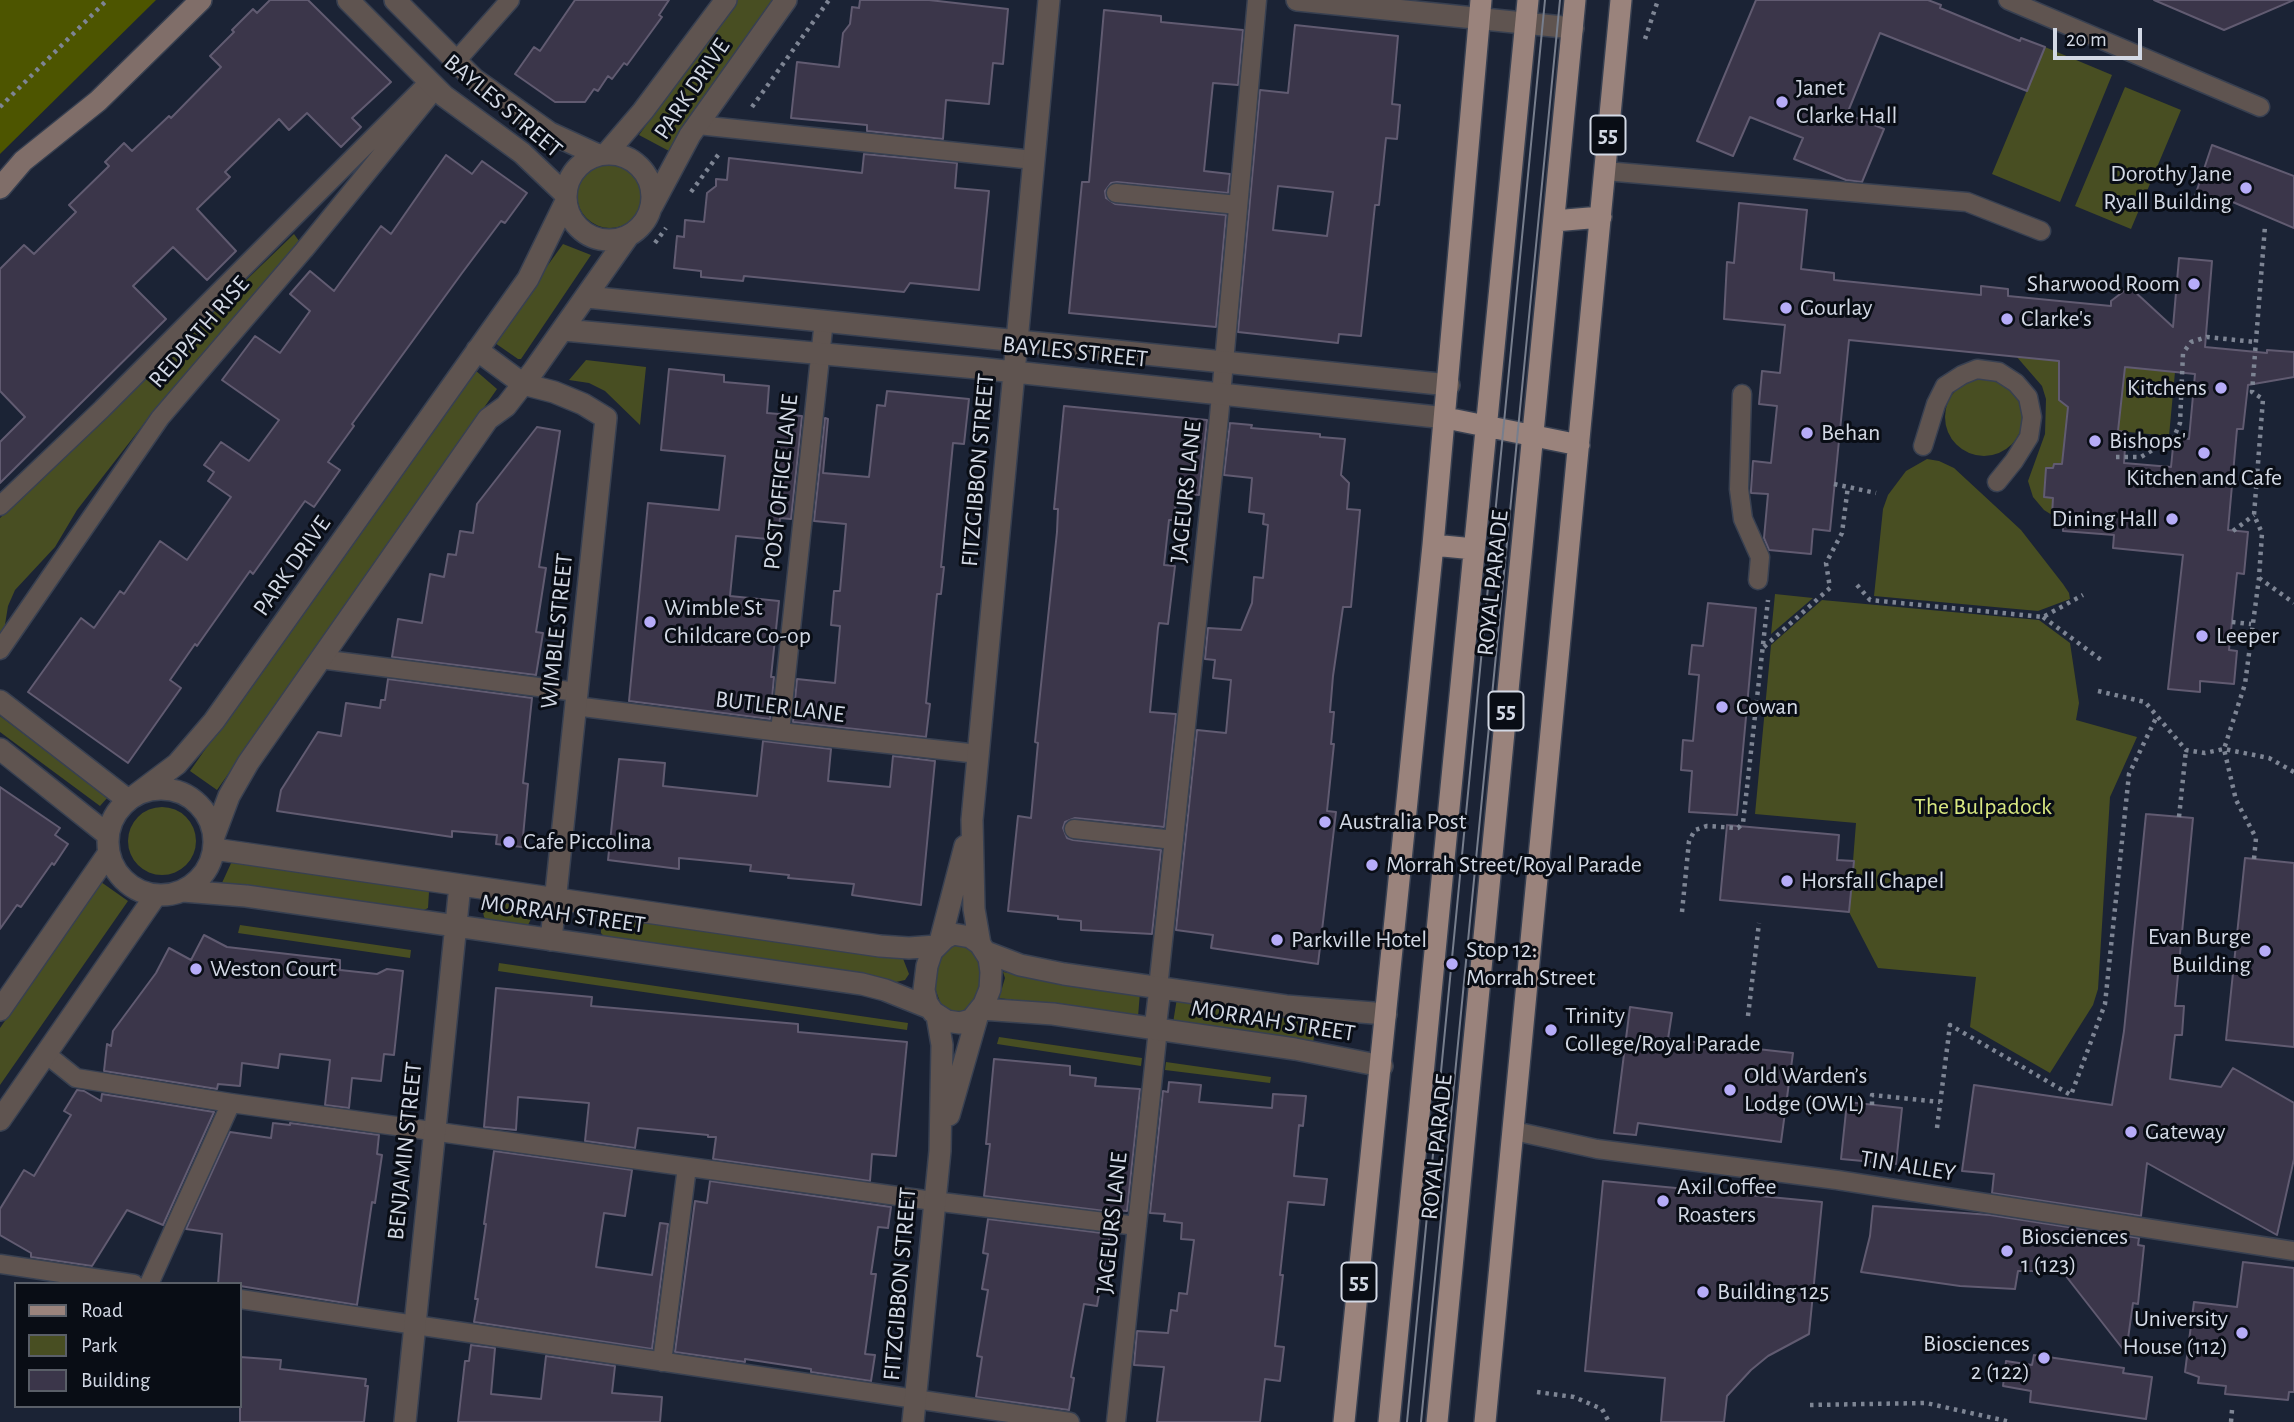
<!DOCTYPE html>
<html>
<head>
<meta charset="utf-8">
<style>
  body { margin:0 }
  #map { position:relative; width:2294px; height:1422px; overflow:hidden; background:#1b2335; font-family:"Alegreya Sans",sans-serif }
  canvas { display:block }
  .legend { position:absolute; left:14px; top:1282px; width:228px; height:126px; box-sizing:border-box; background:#090d15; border:2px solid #5a5f68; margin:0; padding:9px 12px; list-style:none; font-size:21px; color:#d3d9e5 }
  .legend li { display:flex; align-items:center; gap:14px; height:35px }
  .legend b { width:35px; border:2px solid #5a5f68 }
  .scale { position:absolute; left:2053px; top:28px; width:89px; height:32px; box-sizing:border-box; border:4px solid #d3d9e5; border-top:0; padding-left:9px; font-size:21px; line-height:24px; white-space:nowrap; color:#d3d9e5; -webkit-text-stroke:5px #090d15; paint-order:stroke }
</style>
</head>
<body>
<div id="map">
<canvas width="2294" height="1422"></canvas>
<ul class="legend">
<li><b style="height:9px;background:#9a837c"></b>Road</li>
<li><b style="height:19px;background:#484e22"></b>Park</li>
<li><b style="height:19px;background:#3b364a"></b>Building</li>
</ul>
<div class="scale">20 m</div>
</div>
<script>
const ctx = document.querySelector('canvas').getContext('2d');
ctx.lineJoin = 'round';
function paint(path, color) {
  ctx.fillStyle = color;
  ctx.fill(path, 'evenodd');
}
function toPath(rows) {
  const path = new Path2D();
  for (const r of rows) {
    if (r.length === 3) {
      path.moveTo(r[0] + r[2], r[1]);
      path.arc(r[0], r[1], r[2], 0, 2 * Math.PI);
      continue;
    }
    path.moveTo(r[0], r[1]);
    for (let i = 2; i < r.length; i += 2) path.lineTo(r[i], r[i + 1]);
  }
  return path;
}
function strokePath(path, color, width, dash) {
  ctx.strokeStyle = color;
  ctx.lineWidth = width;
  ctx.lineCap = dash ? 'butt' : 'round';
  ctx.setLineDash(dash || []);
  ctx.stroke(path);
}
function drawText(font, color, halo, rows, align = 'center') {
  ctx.font = font + ' "Alegreya Sans",sans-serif';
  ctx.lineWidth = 6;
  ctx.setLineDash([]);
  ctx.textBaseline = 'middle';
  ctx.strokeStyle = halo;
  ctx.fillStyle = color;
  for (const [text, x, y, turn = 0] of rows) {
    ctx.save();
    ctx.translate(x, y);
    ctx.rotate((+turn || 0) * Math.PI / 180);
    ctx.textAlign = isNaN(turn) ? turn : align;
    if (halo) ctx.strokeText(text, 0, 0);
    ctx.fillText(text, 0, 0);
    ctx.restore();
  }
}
paint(toPath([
  [736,0,775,0,669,151,639,135],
  [2045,47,2112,75,2060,202,1992,174],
  [2125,87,2181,110,2131,229,2075,206],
  [610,195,33],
  [294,234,299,241,146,421,77,510,55,547,15,590,8,606,4,631,0,639,0,518],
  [563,244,591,255,521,359,518,359,495,343,495,339],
  [2016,356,2070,362,2066,385,2059,391,2059,400,2068,407,2062,464,2054,464,2053,468,2046,468,2044,496,2053,498,2052,515,2044,510,2033,497,2028,481,2045,434,2046,399,2042,386],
  [586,360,646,367,640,425,605,391,589,383,569,380],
  [2125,367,2175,372,2169,436,2118,431],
  [472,370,475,370,497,389,217,790,190,771],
  [1984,417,39],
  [1927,459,1939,461,1954,468,2021,530,2063,584,2069,593,2070,599,2038,611,1874,596,1883,509,1888,495,1906,471],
  [1775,594,1813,598,1771,634],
  [1822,600,2039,620,2070,643,2079,703,2076,720,2137,737,2110,797,2098,989,2093,1005,2050,1073,1970,1027,1976,977,1878,968,1849,912,1856,823,1755,814,1771,645],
  [0,716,108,797,100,806,0,732],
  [162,841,34],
  [233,859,425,888,429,892,428,908,422,911,221,885],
  [101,882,128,901,0,1085,0,1028],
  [495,897,523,901,532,910,532,917,528,925,517,927,488,922,484,917,482,907,487,899],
  [611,914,902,956,909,974,905,980,896,982,607,940,601,933,601,925,605,917],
  [240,925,411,950,410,958,238,933],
  [961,943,973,950,980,961,981,974,979,990,972,1003,964,1012,953,1014,943,1010,936,991,934,979,940,956,950,946],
  [499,963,908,1023,907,1030,498,971],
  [1003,972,1140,992,1138,1017,999,998,1005,978],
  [1177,998,1317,1018,1313,1043,1173,1023],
  [999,1037,1142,1058,1141,1066,997,1044],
  [1166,1062,1271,1077,1270,1083,1165,1070]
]), '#484e22');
paint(toPath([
  [0,0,156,0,0,154]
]), '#4d5500');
const building = toPath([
  [270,0,308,0,391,82,352,118,361,127,341,147,307,113,289,130,279,119,225,172,230,177,197,209,236,251,207,280,173,247,133,286,166,319,0,483,0,442,25,417,0,391,0,269,24,245,34,254,76,212,69,205,109,166,105,162,124,143,132,151,169,116,171,118,221,67,210,56,234,32,232,30,253,9,257,13,270,0],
  [575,0,669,0,659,15,662,17,627,65,624,63,612,79,608,76,598,91,594,89,585,102,555,102,515,74,534,47,540,51,575,0],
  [860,0,929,0,1008,9,1003,64,993,63,989,104,946,100,943,139,867,131,867,125,791,118,797,62,839,67,843,33,850,24,852,7,859,8,860,0],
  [1756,0,1928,0,1941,5,1940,8,2020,41,2021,38,2045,47,2027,91,1880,33,1847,114,1884,129,1862,182,1846,180,1794,159,1803,138,1750,117,1733,156,1697,141,1756,0],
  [2154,0,2294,0,2224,30,2154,0],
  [1104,10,1161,16,1161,22,1243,30,1238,85,1213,83,1204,171,1230,174,1228,193,1117,182,1111,183,1105,191,1106,198,1115,204,1226,215,1216,327,1069,313,1082,182,1089,182,1104,10],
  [1295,25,1398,36,1392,104,1400,105,1397,139,1386,138,1379,205,1375,205,1361,336,1339,334,1338,343,1238,332,1260,90,1288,93,1295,25],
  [1278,186,1333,192,1327,236,1273,230,1278,186],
  [2212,145,2294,176,2294,228,2228,200,2193,202,2212,145],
  [864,154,957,163,955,188,989,191,979,290,910,283,904,292,744,276,743,281,701,277,701,271,674,268,677,236,684,237,685,220,704,222,707,193,716,186,716,179,727,180,729,158,862,173,864,154],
  [446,155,472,174,482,161,527,193,505,223,501,221,462,273,352,424,354,426,328,462,340,470,314,507,305,501,253,574,250,571,197,646,195,644,170,680,181,688,128,763,28,692,81,618,94,628,120,591,124,594,160,541,187,560,231,497,208,481,214,472,204,465,221,442,249,461,279,420,222,380,255,336,280,353,310,311,290,294,310,271,334,291,381,226,391,234,446,155],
  [1739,203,1807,210,1801,269,1834,273,1834,280,1981,295,1981,286,2008,289,2008,296,2111,306,2111,301,2124,291,2134,291,2173,327,2179,258,2212,261,2205,347,2267,353,2267,350,2294,352,2294,377,2248,385,2243,429,2237,429,2228,530,2248,532,2244,574,2237,573,2229,650,2237,651,2234,684,2200,681,2200,692,2168,689,2183,555,2113,548,2114,535,2063,531,2063,516,2052,515,2053,498,2044,497,2046,468,2053,468,2054,464,2062,464,2068,407,2059,400,2059,361,1849,340,1830,531,1813,529,1811,554,1769,550,1764,538,1768,494,1751,493,1751,490,1753,461,1771,463,1777,406,1759,404,1762,371,1780,373,1785,325,1724,319,1727,262,1734,263,1739,203],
  [2125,367,2195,374,2189,439,2174,437,2171,467,2124,463,2126,432,2118,431,2125,367],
  [669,369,724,375,724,382,769,386,767,413,802,416,791,519,780,518,778,540,736,536,730,596,779,601,771,677,774,677,770,719,629,701,648,503,719,510,725,456,661,450,669,369],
  [887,391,969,399,964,444,953,443,941,567,944,567,941,594,937,594,926,703,930,704,926,737,793,722,797,679,835,683,840,626,831,625,834,591,840,591,846,524,814,521,825,418,828,419,823,473,869,477,877,405,885,406,887,391],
  [1064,406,1207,420,1199,495,1177,493,1174,520,1169,520,1164,565,1175,566,1168,624,1159,623,1158,628,1150,712,1176,714,1164,827,1075,818,1065,822,1063,828,1067,838,1073,840,1161,850,1152,934,1081,930,1081,921,1058,919,1058,916,1008,911,1018,816,1031,818,1038,743,1035,742,1057,532,1058,509,1054,509,1064,406],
  [1230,423,1252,425,1251,428,1320,434,1320,437,1345,439,1341,475,1349,483,1347,509,1360,510,1351,607,1343,607,1333,676,1330,712,1334,712,1331,744,1334,744,1327,811,1336,812,1318,964,1211,948,1213,935,1176,930,1197,730,1226,733,1231,680,1213,678,1215,660,1205,659,1208,628,1241,630,1252,603,1254,577,1263,578,1268,525,1263,524,1264,514,1249,512,1252,478,1224,475,1230,423],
  [537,427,560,431,539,567,546,568,536,632,543,633,536,675,392,657,398,619,422,623,430,574,444,577,448,554,456,555,460,531,473,533,477,504,537,427],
  [1708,603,1756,608,1737,815,1689,812,1692,771,1681,770,1683,740,1693,741,1699,675,1689,674,1692,645,1703,646,1708,603],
  [388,679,532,698,523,783,528,784,522,847,496,844,497,835,452,831,452,837,277,811,281,790,318,732,341,736,346,703,380,708,381,700,385,700,388,679],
  [763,741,831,749,828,781,890,787,893,756,935,761,921,905,852,895,854,884,788,878,789,875,750,871,751,865,679,858,679,869,608,860,619,759,665,763,663,786,757,796,763,741],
  [0,787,60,828,55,835,68,844,54,865,52,863,21,907,17,905,0,929,0,787],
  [2146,814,2193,818,2175,1006,2184,1006,2182,1035,2175,1035,2170,1079,2221,1087,2233,1068,2294,1103,2294,1159,2277,1235,2147,1163,2141,1216,1992,1193,1994,1174,1962,1171,1974,1085,2112,1105,2124,1031,2146,814],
  [1727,825,1839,835,1837,860,1854,861,1849,912,1720,900,1727,825],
  [2245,858,2294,863,2294,1047,2226,1040,2245,858],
  [204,935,227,947,340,960,340,970,377,974,387,969,403,971,394,1055,384,1054,381,1081,352,1078,349,1108,325,1105,330,1060,280,1054,278,1068,242,1063,240,1086,218,1084,217,1089,104,1071,107,1044,111,1046,113,1031,156,973,169,948,191,960,204,935],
  [496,988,592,997,591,1006,798,1024,798,1032,907,1042,896,1156,872,1154,870,1181,713,1159,716,1137,708,1137,708,1135,638,1128,635,1148,585,1141,589,1103,518,1097,516,1130,484,1127,496,988],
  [1630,1007,1672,1013,1668,1039,1793,1053,1781,1142,1638,1123,1636,1135,1614,1133,1630,1007],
  [994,1059,1070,1066,1070,1075,1096,1078,1095,1086,1140,1089,1127,1211,1114,1210,1113,1212,984,1196,990,1144,986,1144,994,1059],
  [1169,1082,1201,1085,1199,1102,1272,1108,1273,1094,1306,1096,1303,1126,1299,1125,1294,1176,1327,1179,1324,1205,1288,1202,1280,1275,1283,1275,1275,1346,1284,1347,1280,1381,1265,1379,1260,1422,1157,1422,1164,1367,1134,1365,1137,1331,1168,1333,1171,1310,1177,1311,1179,1293,1187,1294,1194,1240,1181,1239,1182,1223,1164,1221,1165,1214,1150,1213,1163,1091,1168,1092,1169,1082],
  [77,1090,84,1091,101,1101,102,1094,214,1112,163,1225,127,1210,92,1266,31,1257,31,1253,0,1235,0,1209,24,1170,34,1176,71,1115,64,1111,77,1090],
  [1847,1102,1902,1108,1896,1164,1841,1159,1847,1102],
  [273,1123,290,1125,290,1123,379,1135,377,1154,382,1155,375,1203,372,1202,357,1305,240,1286,240,1284,218,1284,222,1234,186,1229,230,1132,271,1138,273,1123],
  [494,1151,632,1170,625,1216,604,1213,596,1267,652,1275,660,1223,668,1224,652,1349,474,1322,478,1299,475,1299,486,1224,484,1224,494,1151],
  [710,1181,891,1207,888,1228,878,1227,871,1274,876,1274,865,1354,875,1355,871,1381,811,1372,811,1369,745,1359,745,1362,675,1352,695,1201,707,1203,710,1181],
  [1603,1181,1822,1202,1809,1334,1768,1356,1751,1370,1727,1396,1724,1422,1661,1422,1665,1378,1585,1371,1603,1181],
  [1873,1206,1990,1215,2139,1238,2138,1245,2144,1246,2138,1304,2133,1303,2126,1353,2062,1271,2018,1271,2015,1289,1960,1286,1861,1272,1870,1236,1873,1206],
  [988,1219,1110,1234,1097,1306,1084,1304,1071,1377,1074,1378,1069,1410,976,1397,982,1357,977,1356,988,1290,982,1289,988,1254,983,1253,988,1219],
  [2243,1262,2294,1268,2294,1392,2289,1392,2288,1400,2225,1394,2226,1386,2198,1383,2199,1377,2185,1372,2194,1302,2237,1307,2243,1262],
  [471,1345,495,1348,491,1394,541,1399,546,1356,615,1366,612,1393,662,1397,660,1422,458,1422,465,1361,469,1361,471,1345],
  [2034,1355,2124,1368,2123,1373,2152,1377,2146,1419,2030,1402,2031,1391,2003,1386,2006,1361,2032,1365,2034,1355],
  [240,1357,281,1360,280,1369,366,1379,365,1386,368,1386,364,1422,240,1422,240,1357]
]);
paint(building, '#3b364a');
strokePath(building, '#615b71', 2);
const lane = toPath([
  [2008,0,2260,107],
  [456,61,510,0],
  [698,125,1034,160],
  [1605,171,1967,202,2041,231],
  [1116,193,1238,205],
  [1742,394,1739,489,1743,519,1760,557,1758,580],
  [1923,446,1936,404,1945,386,1962,375,1977,369,1999,372,2016,383,2028,397,2032,417,2029,437,2014,461,1997,482],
  [0,506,102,409,428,83],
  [0,650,160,418,304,250,436,88],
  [320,659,577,692],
  [575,706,780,732,978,754],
  [780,732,824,320],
  [1074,829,1174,840],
  [1158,988,1219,417,1257,0],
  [46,1054,76,1078,231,1103,933,1201,1137,1226],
  [1514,1131,1597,1149,1837,1180,2294,1251],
  [0,1264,134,1284],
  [149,1284,231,1103],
  [240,1299,1070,1422],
  [662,1362,687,1167],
  [1116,1422,1158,1029]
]);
const street = toPath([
  [348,0,444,96,522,153,565,194],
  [395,0,474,79,550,133,598,155],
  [1297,0,1573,28],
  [606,154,643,111,726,0],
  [609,197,43],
  [652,206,690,135,786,0],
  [587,297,1449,385],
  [564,330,977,368,1446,418],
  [477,350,523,384,554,392,583,404,606,418,551,940],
  [0,701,128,800],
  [0,749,108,835],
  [161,842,53],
  [133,797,177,764,214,721,528,279,566,201],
  [214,836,229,796,248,763,488,419,506,406,534,370,629,235],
  [214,849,880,946,909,948,936,946],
  [183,891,246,896,862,984,885,990,930,1008],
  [953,934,970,937,980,944,989,958,991,972,990,989,984,1004,971,1020,960,1023,947,1021,933,1012,927,1003,924,990,927,966,932,951,945,938,953,934],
  [940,942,965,846],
  [980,944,974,909,972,820,1049,0],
  [986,952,1020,965,1064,974,1286,1006,1386,1014],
  [981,1009,1053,1014,1295,1049,1382,1066],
  [0,1010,108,854],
  [1155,1029,1160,988],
  [949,1115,978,1014],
  [0,1120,156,895],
  [405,1422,460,885],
  [913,1422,940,1151,942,1045,937,1016]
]);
const secondary = toPath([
  [0,188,23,161,98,101,201,0]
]);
const primary = toPath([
  [1554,221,1601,217],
  [1446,418,1579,445],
  [1433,545,1474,549],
  [1344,1422,1433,545,1481,0],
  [1389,1422,1528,0],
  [1437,1422,1575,0],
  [1485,1422,1621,0]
]);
strokePath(lane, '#384051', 21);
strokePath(street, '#384051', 24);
strokePath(secondary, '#384051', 24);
strokePath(primary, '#384051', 24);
strokePath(toPath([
  [1645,39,1658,0],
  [0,107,107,0],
  [752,107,829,0],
  [691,192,721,151],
  [655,243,666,228],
  [2116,457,2141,457,2174,437,2180,423,2183,353,2191,342,2207,337,2255,342],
  [1834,484,1876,493],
  [2233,531,2254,515],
  [2259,578,2294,603],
  [1857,585,1870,600,2043,617,2083,595],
  [2043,617,2104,662],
  [2232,622,2251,624],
  [1764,647,1830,588,1826,563,1842,533,1848,486],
  [2098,691,2145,702,2186,750,2205,753,2224,749,2269,758,2294,772],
  [2179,817,2186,750],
  [2254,859,2256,838,2236,800,2224,749,2245,684,2259,578,2262,533,2254,515,2263,399,2252,392,2265,226],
  [1682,912,1689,841,1695,830,1707,826,1738,828,1743,823,1768,600],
  [1748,1016,1759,923],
  [1872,1105,1872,1095,1940,1102],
  [1937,1128,1950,1025,2071,1095,2105,1004,2129,774,2157,716],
  [1537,1392,1574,1397,1602,1409,1609,1422],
  [1810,1405,1926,1403,2011,1422],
  [2231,1422,2232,1410]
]), '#7e8594', 4.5, [3.5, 5]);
strokePath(lane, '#5f5450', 18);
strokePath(street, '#5f5450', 21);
strokePath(secondary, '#806e69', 21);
strokePath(primary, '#9a837c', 21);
strokePath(toPath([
  [1407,1422,1545,0],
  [1421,1422,1560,0]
]), '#777e8d', 2);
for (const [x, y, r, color] of [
  [1782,102,7,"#b6acf8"],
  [2246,188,7,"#b6acf8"],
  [2194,284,7,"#b6acf8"],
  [1786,308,7,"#b6acf8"],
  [2007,319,7,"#b6acf8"],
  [2221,388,7,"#b6acf8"],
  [1807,433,7,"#b6acf8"],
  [2095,441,7,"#b6acf8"],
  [2204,453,7,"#b6acf8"],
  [2172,519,7,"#b6acf8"],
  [650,622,7,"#b6acf8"],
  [2202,636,7,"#b6acf8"],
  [1722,707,7,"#b6acf8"],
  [1325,822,7,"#b6acf8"],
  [509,842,7,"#b6acf8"],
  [1372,865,7,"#b6acf8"],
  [1787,881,7,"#b6acf8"],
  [1277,940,7,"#b6acf8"],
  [2265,951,7,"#b6acf8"],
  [1452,964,7,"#b6acf8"],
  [196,969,7,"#b6acf8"],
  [1551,1030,7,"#b6acf8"],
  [1730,1090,7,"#b6acf8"],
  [2131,1132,7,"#b6acf8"],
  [1663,1201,7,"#b6acf8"],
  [2007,1251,7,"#b6acf8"],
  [1703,1292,7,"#b6acf8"],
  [2242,1333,7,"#b6acf8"],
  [2044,1358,7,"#b6acf8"]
]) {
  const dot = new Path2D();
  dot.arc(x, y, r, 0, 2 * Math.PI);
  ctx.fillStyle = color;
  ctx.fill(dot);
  strokePath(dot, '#090d15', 2.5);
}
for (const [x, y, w] of [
  [1608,135,35],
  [1506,711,35],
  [1359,1282,35]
]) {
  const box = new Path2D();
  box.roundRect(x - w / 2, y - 19.5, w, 39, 5);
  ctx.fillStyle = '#090d15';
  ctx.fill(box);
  strokePath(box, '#d3d9e5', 2);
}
drawText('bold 23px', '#d3d9e5', null, [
  ["55",1608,135],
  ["55",1506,711],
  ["55",1359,1282]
]);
drawText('24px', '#d3d9e5', '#090d15', [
  ["Janet",1796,88],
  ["Clarke Hall",1796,116],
  ["Dorothy Jane",2232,174,"right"],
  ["Ryall Building",2232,202,"right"],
  ["Sharwood Room",2180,284,"right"],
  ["Gourlay",1800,308],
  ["Clarke's",2021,319],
  ["Kitchens",2207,388,"right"],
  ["Behan",1821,433],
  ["Bishops'",2109,441],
  ["Kitchen and Cafe",2204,478,"center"],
  ["Dining Hall",2158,519,"right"],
  ["Wimble St",664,608],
  ["Childcare Co-op",664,636],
  ["Leeper",2216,636],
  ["Cowan",1736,707],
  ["Australia Post",1339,822],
  ["Cafe Piccolina",523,842],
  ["Morrah Street/Royal Parade",1386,865],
  ["Horsfall Chapel",1801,881],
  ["Evan Burge",2251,937,"right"],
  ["Building",2251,965,"right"],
  ["Parkville Hotel",1291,940],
  ["Stop 12:",1466,950],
  ["Morrah Street",1466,978],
  ["Weston Court",210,969],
  ["Trinity",1565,1016],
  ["College/Royal Parade",1565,1044],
  ["Old Warden’s",1744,1076],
  ["Lodge (OWL)",1744,1104],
  ["Gateway",2145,1132],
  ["Axil Coffee",1677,1187],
  ["Roasters",1677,1215],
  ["Biosciences",2021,1237],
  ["1 (123)",2021,1265],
  ["Building 125",1717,1292],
  ["University",2228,1319,"right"],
  ["House (112)",2228,1347,"right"],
  ["Biosciences",2030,1344,"right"],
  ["2 (122)",2030,1372,"right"]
], 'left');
drawText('24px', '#d3d9e5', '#090d15', [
  ["PARK DRIVE",692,89,-56],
  ["BAYLES STREET",503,106,40],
  ["REDPATH RISE",199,332,-49],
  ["BAYLES STREET",1075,352,6],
  ["FITZGIBBON STREET",978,470,-85],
  ["POST OFFICE LANE",781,482,-84],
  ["JAGEURS LANE",1186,492,-84],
  ["PARK DRIVE",292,566,-55],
  ["ROYAL PARADE",1493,583,-84],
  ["WIMBLE STREET",557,631,-84],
  ["BUTLER LANE",780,707,7],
  ["MORRAH STREET",563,914,8],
  ["MORRAH STREET",1273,1021,9],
  ["ROYAL PARADE",1437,1147,-84],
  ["BENJAMIN STREET",405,1151,-84],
  ["TIN ALLEY",1908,1166,9],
  ["JAGEURS LANE",1112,1223,-84],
  ["FITZGIBBON STREET",900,1284,-85]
]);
drawText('24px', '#d9e881', '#090d15', [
  ["The Bulpadock",1983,807]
]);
</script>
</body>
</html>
